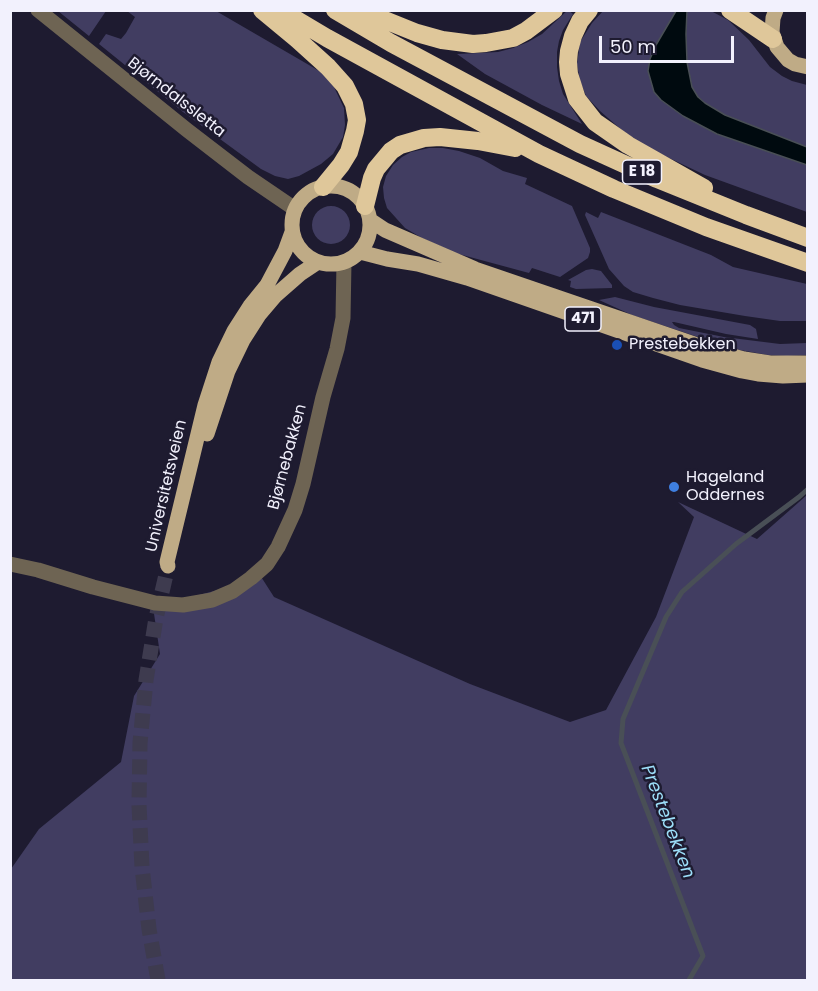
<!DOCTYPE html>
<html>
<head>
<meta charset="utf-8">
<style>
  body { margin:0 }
  #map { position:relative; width:818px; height:991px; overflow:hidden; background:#1e1b30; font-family:Poppins,sans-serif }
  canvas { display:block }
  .frame { position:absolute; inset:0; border:12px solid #f2f1fd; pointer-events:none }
  .scale { position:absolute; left:599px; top:36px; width:135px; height:27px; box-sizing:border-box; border:3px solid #f2f1fd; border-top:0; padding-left:8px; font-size:18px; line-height:21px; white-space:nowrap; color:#f2f1fd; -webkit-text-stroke:4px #1e1b30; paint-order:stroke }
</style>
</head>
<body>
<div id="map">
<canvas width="818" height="991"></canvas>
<div class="frame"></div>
<div class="scale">50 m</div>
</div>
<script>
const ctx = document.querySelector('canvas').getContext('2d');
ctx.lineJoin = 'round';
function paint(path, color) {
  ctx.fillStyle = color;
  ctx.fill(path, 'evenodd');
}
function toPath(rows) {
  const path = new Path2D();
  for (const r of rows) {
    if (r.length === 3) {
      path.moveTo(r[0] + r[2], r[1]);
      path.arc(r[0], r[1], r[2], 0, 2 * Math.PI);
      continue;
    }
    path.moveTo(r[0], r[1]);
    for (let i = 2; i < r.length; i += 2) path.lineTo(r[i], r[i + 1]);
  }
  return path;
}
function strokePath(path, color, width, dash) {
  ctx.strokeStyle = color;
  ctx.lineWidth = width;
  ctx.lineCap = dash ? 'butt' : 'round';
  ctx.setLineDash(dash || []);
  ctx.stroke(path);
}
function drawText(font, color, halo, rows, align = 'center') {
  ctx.font = font + ' Poppins,sans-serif';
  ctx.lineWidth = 5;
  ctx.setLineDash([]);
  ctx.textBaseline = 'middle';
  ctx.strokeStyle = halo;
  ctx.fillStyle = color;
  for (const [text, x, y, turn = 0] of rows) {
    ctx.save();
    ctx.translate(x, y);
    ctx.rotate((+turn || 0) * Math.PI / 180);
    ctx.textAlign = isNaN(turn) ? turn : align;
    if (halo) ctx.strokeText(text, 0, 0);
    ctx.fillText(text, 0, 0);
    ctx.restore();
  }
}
paint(toPath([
  [568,10,573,14,563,30,559,41,557,52,557,67,559,81,563,94,582,124,542,105,485,74,457,54,498,52,513,48,528,42,542,34],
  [58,11,106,11,89,36],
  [127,11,216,11,321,72,334,87,344,108,345,125,343,137,333,154,321,164,299,176,288,179,275,176,261,169,183,112,99,44,106,34,121,39,126,33,135,17],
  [603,11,676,11,656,45,683,116,717,134,807,165,807,212,705,175,648,148,624,132,600,111,586,96,580,81,577,64,580,42,592,23],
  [687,11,711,11,728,20,749,40,770,67,782,76,792,81,807,85,807,147,725,115,705,103,698,97,692,87,687,62,686,34],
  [429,148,443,148,459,151,480,158,503,171,527,178,525,184,572,206,590,248,590,252,588,258,560,277,532,268,529,273,455,253,422,238,405,228,387,208,384,198,383,187,386,176,393,165,402,157,411,152],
  [331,225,19],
  [586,212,598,218,601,212,711,255,733,267,807,284,807,339,806,321,780,321,745,316,680,305,653,298,633,292,624,286,609,269,585,215],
  [592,269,601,271,612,285,612,288,576,289,570,287,571,281,568,280,586,270],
  [615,297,654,307,750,325,756,329,758,339,726,334,674,322,672,322,674,325,679,328,724,337,780,344,807,343,807,355,787,356,768,355,734,349,632,315,599,300],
  [807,495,807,980,11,980,11,869,39,829,121,762,134,696,160,654,153,607,237,585,258,572,274,597,470,684,570,722,606,710,656,617,694,517,678,502,757,539]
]), '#413d61');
const water = toPath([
  [676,11,687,11,686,34,687,62,692,87,698,97,705,103,725,115,807,147,807,165,717,134,683,116,661,100,654,92,648,71,650,59,656,45,676,11]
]);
paint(water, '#000a0f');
strokePath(water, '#494f56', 1.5);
strokePath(toPath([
  [689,980,703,956,621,743,623,719,666,617,682,592,736,544,799,497,808,489]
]), '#494f56', 5);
strokePath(toPath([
  [158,980,149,929,142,867,139,805,140,743,146,680,156,618,168,566]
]), '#3e3b4f', 15, [15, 8]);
strokePath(toPath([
  [38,10,187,130,248,177,295,209],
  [10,564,38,570,93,587,155,603,183,605,212,600,233,591,251,578,267,564,278,547,295,510,303,484,323,397,337,349,343,318,344,262]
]), '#6e6453', 15);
strokePath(toPath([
  [776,10,773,18,772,32,777,47,788,60,795,64,808,67],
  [331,225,39],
  [370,220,385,230,475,269,718,352,744,359,770,363,808,363],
  [360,252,387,259,418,264,467,278,702,360,742,371,758,374,783,376,808,375],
  [207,434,228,371,243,340,259,315,276,295,300,274,318,262],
  [168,566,167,562,205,405,219,362,234,331,250,306,267,285,285,251,292,232]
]), '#bfab86', 15);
strokePath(toPath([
  [262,10,297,39,328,67,345,86,354,104,357,120,355,131,349,152,341,165,323,187],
  [280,10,327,38,539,154,614,189,706,227,808,263],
  [335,10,391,43,580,144,657,179,746,215,808,238],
  [360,10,417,33,442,40,473,44,486,43,513,38,526,31,554,10],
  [589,10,580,21,573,36,569,51,568,62,569,74,577,99,595,122,628,145,704,188],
  [730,10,773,39],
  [365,206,372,178,376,169,391,151,400,145,424,138,440,137,478,141,515,148]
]), '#dfc79a', 18);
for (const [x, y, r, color] of [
  [617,345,6,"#1a4fb4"],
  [674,487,6,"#3f7fe0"]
]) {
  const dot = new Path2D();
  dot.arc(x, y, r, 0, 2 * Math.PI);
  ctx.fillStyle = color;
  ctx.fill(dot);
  strokePath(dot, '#1e1b30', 2);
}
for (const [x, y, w] of [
  [642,172,39],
  [583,319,36]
]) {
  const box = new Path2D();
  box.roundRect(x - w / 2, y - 12, w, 24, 4.5);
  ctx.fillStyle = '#1e1b30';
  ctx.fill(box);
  strokePath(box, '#f2f1fd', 1.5);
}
drawText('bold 15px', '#f2f1fd', null, [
  ["E 18",642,172],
  ["471",583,319]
]);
drawText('16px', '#f2f1fd', '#1e1b30', [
  ["Bjørndalssletta",176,98,38],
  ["Bjørnebakken",288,457,-75],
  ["Universitetsveien",167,486,-77]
]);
drawText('16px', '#f2f1fd', '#1e1b30', [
  ["Prestebekken",629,345],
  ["Hageland",686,478],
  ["Oddernes",686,496]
], 'left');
drawText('italic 18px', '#9cdef8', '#1e1b30', [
  ["Prestebekken",667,822,69]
]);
</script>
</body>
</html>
